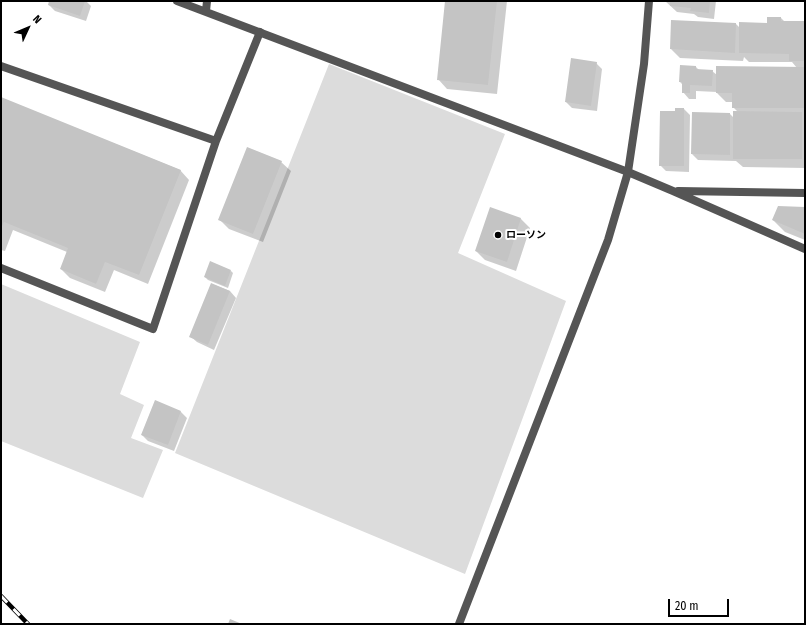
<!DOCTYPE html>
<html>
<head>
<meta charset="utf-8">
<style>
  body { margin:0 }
  #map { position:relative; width:806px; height:625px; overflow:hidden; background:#fff; font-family:"Fira Sans Condensed",sans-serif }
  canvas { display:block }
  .frame { position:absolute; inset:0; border:2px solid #000; pointer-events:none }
  .north { position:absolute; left:8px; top:8px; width:40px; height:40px; -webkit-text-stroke:3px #fff; paint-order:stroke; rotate:46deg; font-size:11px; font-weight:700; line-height:16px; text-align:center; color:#000 }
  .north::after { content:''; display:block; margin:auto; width:14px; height:18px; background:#000; clip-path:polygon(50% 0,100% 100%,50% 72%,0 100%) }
  .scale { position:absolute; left:668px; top:599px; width:61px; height:18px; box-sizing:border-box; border:2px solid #000; border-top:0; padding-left:5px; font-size:12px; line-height:14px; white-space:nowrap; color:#000; -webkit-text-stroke:3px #fff; paint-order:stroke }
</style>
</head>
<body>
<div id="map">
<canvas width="806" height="625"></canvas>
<div class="frame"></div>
<div class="north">N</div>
<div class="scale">20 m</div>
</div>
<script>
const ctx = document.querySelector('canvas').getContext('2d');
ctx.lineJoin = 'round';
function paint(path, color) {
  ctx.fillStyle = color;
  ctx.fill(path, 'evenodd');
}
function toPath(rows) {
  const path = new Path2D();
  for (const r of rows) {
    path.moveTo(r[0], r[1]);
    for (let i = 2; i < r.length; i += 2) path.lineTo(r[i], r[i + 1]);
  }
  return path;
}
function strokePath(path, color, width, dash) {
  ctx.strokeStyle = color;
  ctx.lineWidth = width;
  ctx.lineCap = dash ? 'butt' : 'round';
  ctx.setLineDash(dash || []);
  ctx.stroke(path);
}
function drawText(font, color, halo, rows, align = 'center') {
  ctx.font = font + ' "Fira Sans Condensed","Noto Sans JP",sans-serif';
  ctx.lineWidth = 4;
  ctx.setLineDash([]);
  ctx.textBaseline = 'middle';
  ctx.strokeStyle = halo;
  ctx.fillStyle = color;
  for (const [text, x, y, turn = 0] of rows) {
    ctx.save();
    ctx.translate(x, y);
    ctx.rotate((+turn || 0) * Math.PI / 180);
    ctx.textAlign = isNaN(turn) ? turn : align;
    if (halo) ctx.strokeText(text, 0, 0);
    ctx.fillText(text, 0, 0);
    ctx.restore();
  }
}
paint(toPath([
  [329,64,505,134,458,253,566,301,465,574,175,453],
  [1,284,140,342,120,394,144,405,131,438,163,450,143,498,1,441]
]), '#dcdcdc');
paint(toPath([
  [50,1,86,1,91,6,86,21,55,11,49,5],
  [446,1,507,1,497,94,447,89,438,79],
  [665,1,716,1,714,19,698,17,694,14,677,12],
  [768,18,781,18,785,22,805,22,805,168,743,167,736,161,698,160,692,154,730,114,734,118,738,112,733,107,733,102,726,102,717,93,717,92,696,91,696,99,689,99,683,92,683,85,680,82,681,67,696,67,699,70,712,71,717,75,797,68,792,62,749,62,744,57,743,61,680,58,671,49,736,24,740,28,768,24],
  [596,63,602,69,597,111,572,108,566,102],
  [1,98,180,170,189,180,148,284,114,270,105,292,70,278,61,269,67,252,13,230,5,251,1,250],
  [684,109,690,115,689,172,666,171,660,165,676,112],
  [281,162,291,171,263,242,229,229,220,220],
  [805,208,805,240,785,232,773,220],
  [490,209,521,219,530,228,516,271,485,260,476,251],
  [231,271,233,273,228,288,208,280,205,277],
  [212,284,230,291,236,298,214,350,197,342,190,336],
  [155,402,181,412,187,418,174,451,148,441,142,435]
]), '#0003');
paint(toPath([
  [49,1,85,1,80,16,48,5],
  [445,1,497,1,488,85,437,80],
  [670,1,710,1,709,13,690,11,691,8,670,6],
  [767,17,781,17,781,21,805,21,805,61,789,61,789,54,739,53,739,22,767,23],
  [671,20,736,23,735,53,670,49],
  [571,58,597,62,591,106,565,102],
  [680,65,696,66,696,69,713,70,712,86,690,85,690,93,682,93,682,82,679,82],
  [716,66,805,67,805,108,732,108,732,93,716,93],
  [1,97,181,170,139,275,105,262,96,284,60,269,68,248,4,222,1,228],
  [675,108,684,108,684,166,659,166,660,111,675,111],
  [733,111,802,112,802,159,733,159],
  [692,112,730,113,730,155,691,154],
  [247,147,282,161,253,234,218,220],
  [778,206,805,207,805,234,772,220],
  [490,207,521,218,507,262,475,251],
  [210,261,231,270,225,286,204,277],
  [211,283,230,291,208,345,189,337],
  [155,400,181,411,168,445,141,435],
  [230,619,242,624,228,624]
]), '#c4c4c4');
strokePath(toPath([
  [1,66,216,141],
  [1,268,153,329,216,141,260,32]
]), '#555', 8);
strokePath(toPath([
  [177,1,628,172],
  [206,11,207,1]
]), '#555', 8);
strokePath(toPath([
  [628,172,673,191,805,249],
  [678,191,805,193],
  [459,624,608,240,628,172,644,64,649,1]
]), '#555', 8);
const rail = toPath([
  [1,596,28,624]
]);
strokePath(rail, '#000', 4.5);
strokePath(rail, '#fff', 3, [9]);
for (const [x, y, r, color] of [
  [498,235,4,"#000"]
]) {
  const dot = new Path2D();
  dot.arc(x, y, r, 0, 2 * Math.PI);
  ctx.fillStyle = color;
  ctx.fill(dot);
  strokePath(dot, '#fff', 1.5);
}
drawText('bold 10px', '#000', '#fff', [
  ["ローソン",506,235]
], 'left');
</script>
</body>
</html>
